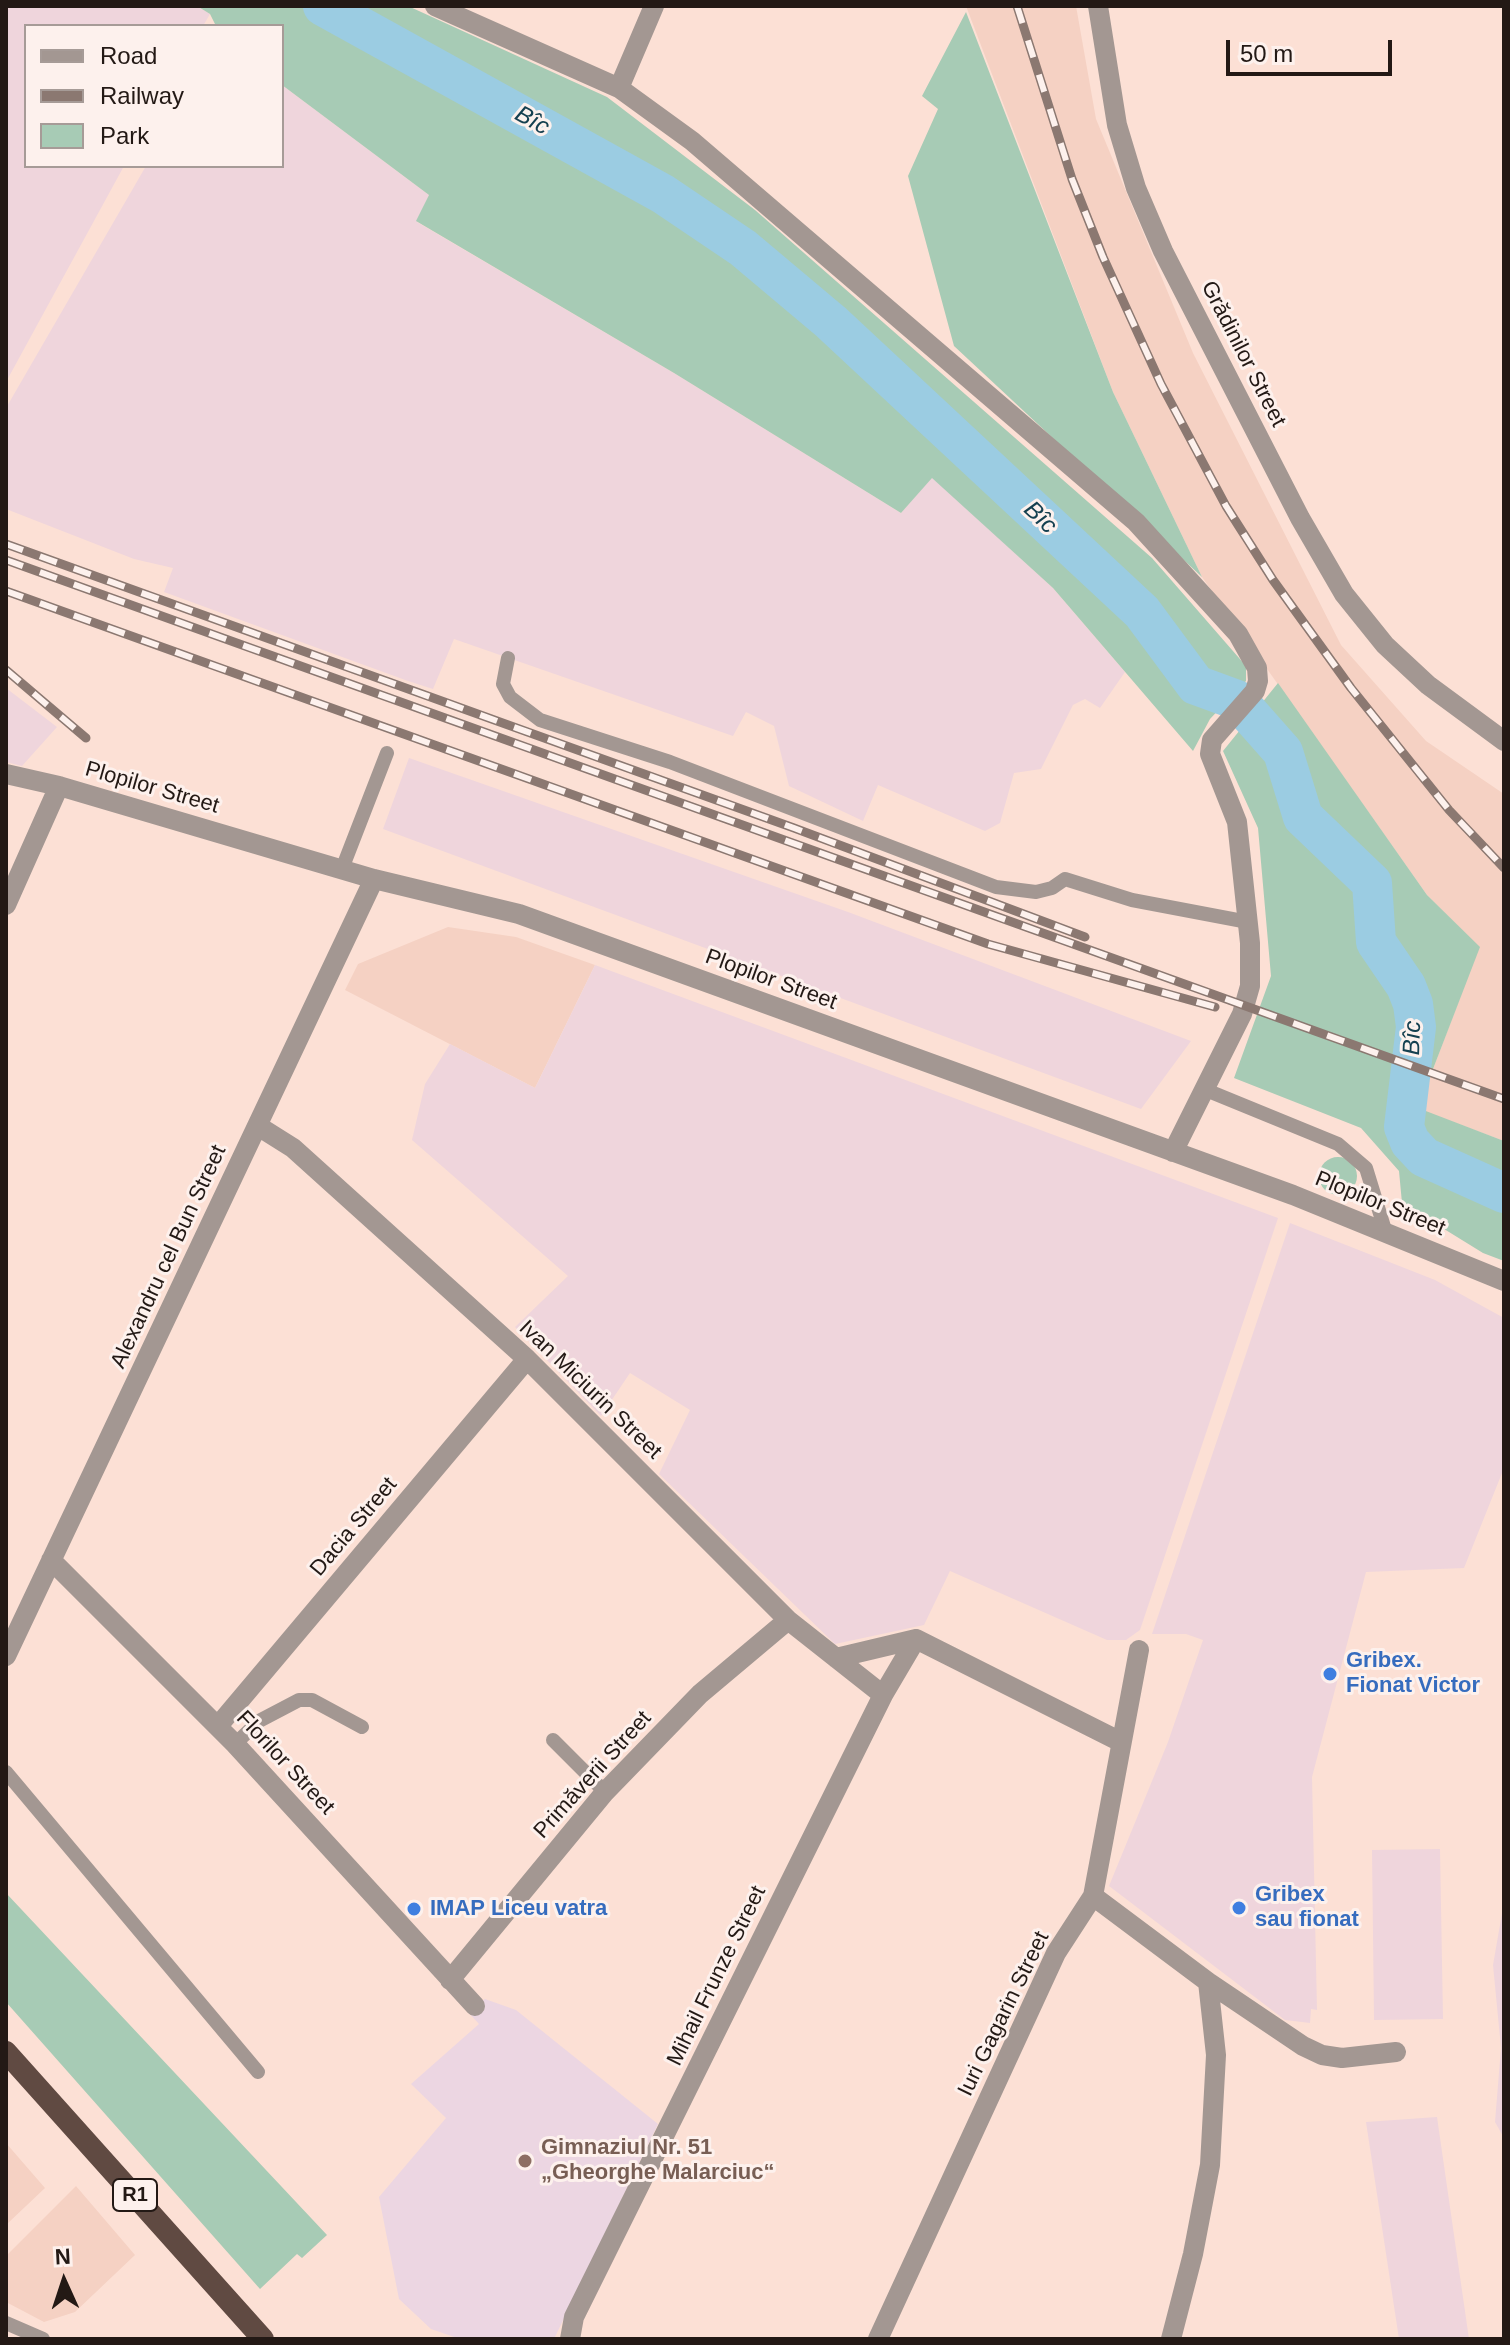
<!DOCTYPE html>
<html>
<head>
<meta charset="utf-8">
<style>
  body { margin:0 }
  #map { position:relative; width:1510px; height:2345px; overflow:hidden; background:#fce0d5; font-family:Arial,sans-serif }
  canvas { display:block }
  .frame { position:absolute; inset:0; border:8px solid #231915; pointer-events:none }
  .legend { position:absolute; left:24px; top:24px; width:260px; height:144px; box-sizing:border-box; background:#fdf1ed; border:2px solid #a69b97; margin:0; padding:10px 14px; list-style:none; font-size:24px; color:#231915 }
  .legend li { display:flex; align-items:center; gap:16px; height:40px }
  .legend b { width:40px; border:2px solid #a69b97 }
  .north { position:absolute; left:24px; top:2241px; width:80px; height:80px; -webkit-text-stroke:6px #fdf1ed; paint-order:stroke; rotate:357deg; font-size:22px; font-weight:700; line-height:32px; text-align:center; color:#231915 }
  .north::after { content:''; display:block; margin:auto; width:28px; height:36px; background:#231915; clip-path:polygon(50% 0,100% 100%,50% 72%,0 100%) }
  .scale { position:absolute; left:1226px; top:40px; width:166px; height:36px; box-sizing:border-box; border:4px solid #231915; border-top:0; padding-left:10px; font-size:24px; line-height:28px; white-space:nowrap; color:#231915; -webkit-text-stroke:6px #fdf1ed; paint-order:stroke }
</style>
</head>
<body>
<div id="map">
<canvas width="1510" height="2345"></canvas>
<div class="frame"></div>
<ul class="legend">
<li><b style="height:10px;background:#a39792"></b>Road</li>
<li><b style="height:10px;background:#8b7871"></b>Railway</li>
<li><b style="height:22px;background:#a7cbb5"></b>Park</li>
</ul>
<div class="north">N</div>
<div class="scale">50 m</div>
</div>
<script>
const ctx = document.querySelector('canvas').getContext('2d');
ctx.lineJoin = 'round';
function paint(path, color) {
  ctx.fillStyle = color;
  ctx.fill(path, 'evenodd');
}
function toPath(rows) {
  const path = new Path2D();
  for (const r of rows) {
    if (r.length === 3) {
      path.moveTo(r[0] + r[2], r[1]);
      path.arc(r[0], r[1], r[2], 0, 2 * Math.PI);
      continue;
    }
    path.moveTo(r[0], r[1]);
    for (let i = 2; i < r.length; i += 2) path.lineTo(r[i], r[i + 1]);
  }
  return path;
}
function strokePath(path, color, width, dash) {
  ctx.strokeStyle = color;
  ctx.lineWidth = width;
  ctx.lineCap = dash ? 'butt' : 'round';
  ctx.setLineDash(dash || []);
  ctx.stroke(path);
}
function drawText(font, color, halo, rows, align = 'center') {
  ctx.font = font + ' Arial,sans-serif';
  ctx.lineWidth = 6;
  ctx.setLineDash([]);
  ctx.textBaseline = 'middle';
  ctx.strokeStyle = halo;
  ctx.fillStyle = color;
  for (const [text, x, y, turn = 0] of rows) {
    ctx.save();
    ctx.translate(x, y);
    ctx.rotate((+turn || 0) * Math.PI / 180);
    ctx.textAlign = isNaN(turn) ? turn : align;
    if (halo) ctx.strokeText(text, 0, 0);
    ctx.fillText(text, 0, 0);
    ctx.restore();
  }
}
paint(toPath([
  [966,6,1076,6,1096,119,1193,353,1341,645,1426,741,1504,794,1504,1141,1418,1109,1479,947,1427,895,1202,577,1113,392],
  [448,927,516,937,595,965,535,1088,345,990,358,964],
  [6,2143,45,2188,6,2225],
  [76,2186,135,2255,75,2312,44,2322,6,2302,6,2256]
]), '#f5d1c3');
paint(toPath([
  [6,6,197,6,210,14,203,26,26,26,26,166,124,166,6,382],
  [282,85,429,195,417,222,674,373,901,513,932,477,1053,588,1125,672,1100,708,1085,699,1073,705,1041,769,1014,773,1000,823,985,831,878,785,863,821,789,786,774,726,746,712,733,736,454,639,433,689,408,681,164,592,173,568,134,559,6,509,6,408,146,166,282,166],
  [6,688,57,727,22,766,6,762],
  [409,758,848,912,1191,1041,1141,1109,383,829],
  [595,965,1278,1218,1140,1630,1126,1640,1107,1640,950,1571,924,1625,835,1644,659,1474,690,1410,630,1373,601,1416,515,1327,568,1276,412,1140,425,1084,450,1044,535,1088],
  [1290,1223,1435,1280,1504,1318,1504,1468,1464,1568,1366,1572,1312,1777,1317,2010,1311,2009,1310,2023,1285,2020,1109,1886,1168,1742,1203,1640,1186,1634,1152,1634],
  [1440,1849,1443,2019,1374,2020,1372,1850],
  [1504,1902,1504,2138,1495,2122,1501,2048,1493,1965],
  [1437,2117,1469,2339,1399,2339,1366,2122]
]), '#efd5dc');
paint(toPath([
  [485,1999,516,2010,658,2124,554,2339,460,2339,431,2329,399,2299,379,2197,446,2118,411,2084,479,2024,468,2012]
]), '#ecd6e2');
paint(toPath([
  [197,6,408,6,607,97,755,210,1152,558,1246,666,1246,681,1210,719,1193,751,1053,588,932,478,901,513,674,373,416,221,429,195,282,85,282,26,216,26,210,14],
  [966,12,1113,392,1202,577,954,346,908,176,938,109,922,96],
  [1278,683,1427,895,1480,947,1418,1108,1504,1141,1504,1261,1483,1253,1402,1203,1399,1171,1361,1128,1234,1078,1271,976,1258,828,1223,751],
  [1338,1176,19],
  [6,1893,327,2235,302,2258,297,2254,260,2289,6,2002]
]), '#a7cbb5');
strokePath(toPath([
  [323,6,663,194,743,248,831,322,1142,612,1196,685,1237,700,1283,752,1303,817,1372,883,1376,942,1406,986,1413,1004,1416,1027,1404,1127,1410,1142,1424,1157,1504,1193]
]), '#9bcce2', 40);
strokePath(toPath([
  [508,658,503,684,510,697,540,720,670,762,996,887,1036,892,1052,888,1065,879,1132,900,1248,922],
  [342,869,387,753],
  [1206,1090,1338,1144,1366,1168,1385,1230],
  [553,1740,605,1792],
  [235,1744,259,1721,299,1700,312,1700,362,1727],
  [6,1772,258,2072],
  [6,2323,43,2339]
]), '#a39792', 14);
strokePath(toPath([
  [435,6,619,88,692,141,1136,522,1238,634,1257,668,1258,681,1255,691,1212,740,1210,754,1237,822,1250,943,1250,986,1242,1014,1173,1152],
  [619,88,654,6],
  [6,774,59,786,374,879,519,914,1293,1195,1504,1281],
  [6,905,59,786],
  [258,1126,293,1148,527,1359,788,1620,883,1695],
  [51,1560,235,1744,475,2006],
  [6,1656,374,879],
  [836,1658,916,1639,1121,1742],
  [218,1726,527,1359],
  [1093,1896,1208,1982,1303,2046,1322,2055,1342,2058,1396,2052],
  [450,1980,605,1792,700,1694,788,1620],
  [570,2339,574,2317,883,1695,916,1639],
  [878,2339,1056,1953,1093,1896,1139,1650],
  [1171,2339,1193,2254,1210,2165,1216,2055,1208,1982]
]), '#a39792', 20);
strokePath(toPath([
  [1098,6,1117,125,1136,188,1163,251,1300,518,1344,594,1385,645,1428,685,1504,741]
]), '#a39792', 20);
strokePath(toPath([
  [6,2052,263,2339]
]), '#604a42', 22);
const rail = toPath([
  [1017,6,1072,179,1103,257,1161,384,1226,506,1273,580,1351,688,1449,810,1504,868],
  [6,544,794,828,1085,937],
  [6,560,1504,1099],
  [6,591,988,944,1215,1007],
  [6,670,86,738]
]);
strokePath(rail, '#8b7871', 9);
strokePath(rail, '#fdf1ed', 6, [18]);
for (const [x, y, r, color] of [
  [1330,1674,8,"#3f7fe0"],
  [1239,1908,8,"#3f7fe0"],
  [414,1909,8,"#3f7fe0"],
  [525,2161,8,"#8d6e63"]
]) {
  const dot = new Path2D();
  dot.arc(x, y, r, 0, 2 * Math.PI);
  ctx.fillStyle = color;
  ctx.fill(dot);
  strokePath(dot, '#fdf1ed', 3);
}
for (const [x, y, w] of [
  [135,2195,44]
]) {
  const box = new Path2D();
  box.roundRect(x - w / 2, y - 16, w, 32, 6);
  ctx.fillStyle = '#fdf1ed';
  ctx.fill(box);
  strokePath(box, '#231915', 2);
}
drawText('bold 20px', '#231915', null, [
  ["R1",135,2195]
]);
drawText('22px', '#231915', '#fdf1ed', [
  ["Grădinilor Street",1243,354,63],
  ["Plopilor Street",152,788,16],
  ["Plopilor Street",771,980,20],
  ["Plopilor Street",1380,1204,22],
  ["Alexandru cel Bun Street",169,1257,-65],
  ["Ivan Miciurin Street",590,1390,44],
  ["Dacia Street",354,1527,-50],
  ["Florilor Street",285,1763,47],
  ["Primăverii Street",593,1775,-48],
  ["Mihail Frunze Street",717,1976,-64],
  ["Iuri Gagarin Street",1004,2014,-64]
]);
drawText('bold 22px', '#366cbe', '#fdf1ed', [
  ["Gribex.",1346,1661],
  ["Fionat Victor",1346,1686],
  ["Gribex",1255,1895],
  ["sau fionat",1255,1920],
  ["IMAP Liceu vatra",430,1909]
], 'left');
drawText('bold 22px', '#785e54', '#fdf1ed', [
  ["Gimnaziul Nr. 51",541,2148],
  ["„Gheorghe Malarciuc“",541,2173]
], 'left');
drawText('italic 24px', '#154050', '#fdf1ed', [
  ["Bîc",532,121,29],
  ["Bîc",1040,518,43],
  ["Bîc",1413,1038,-88]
]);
</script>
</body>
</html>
